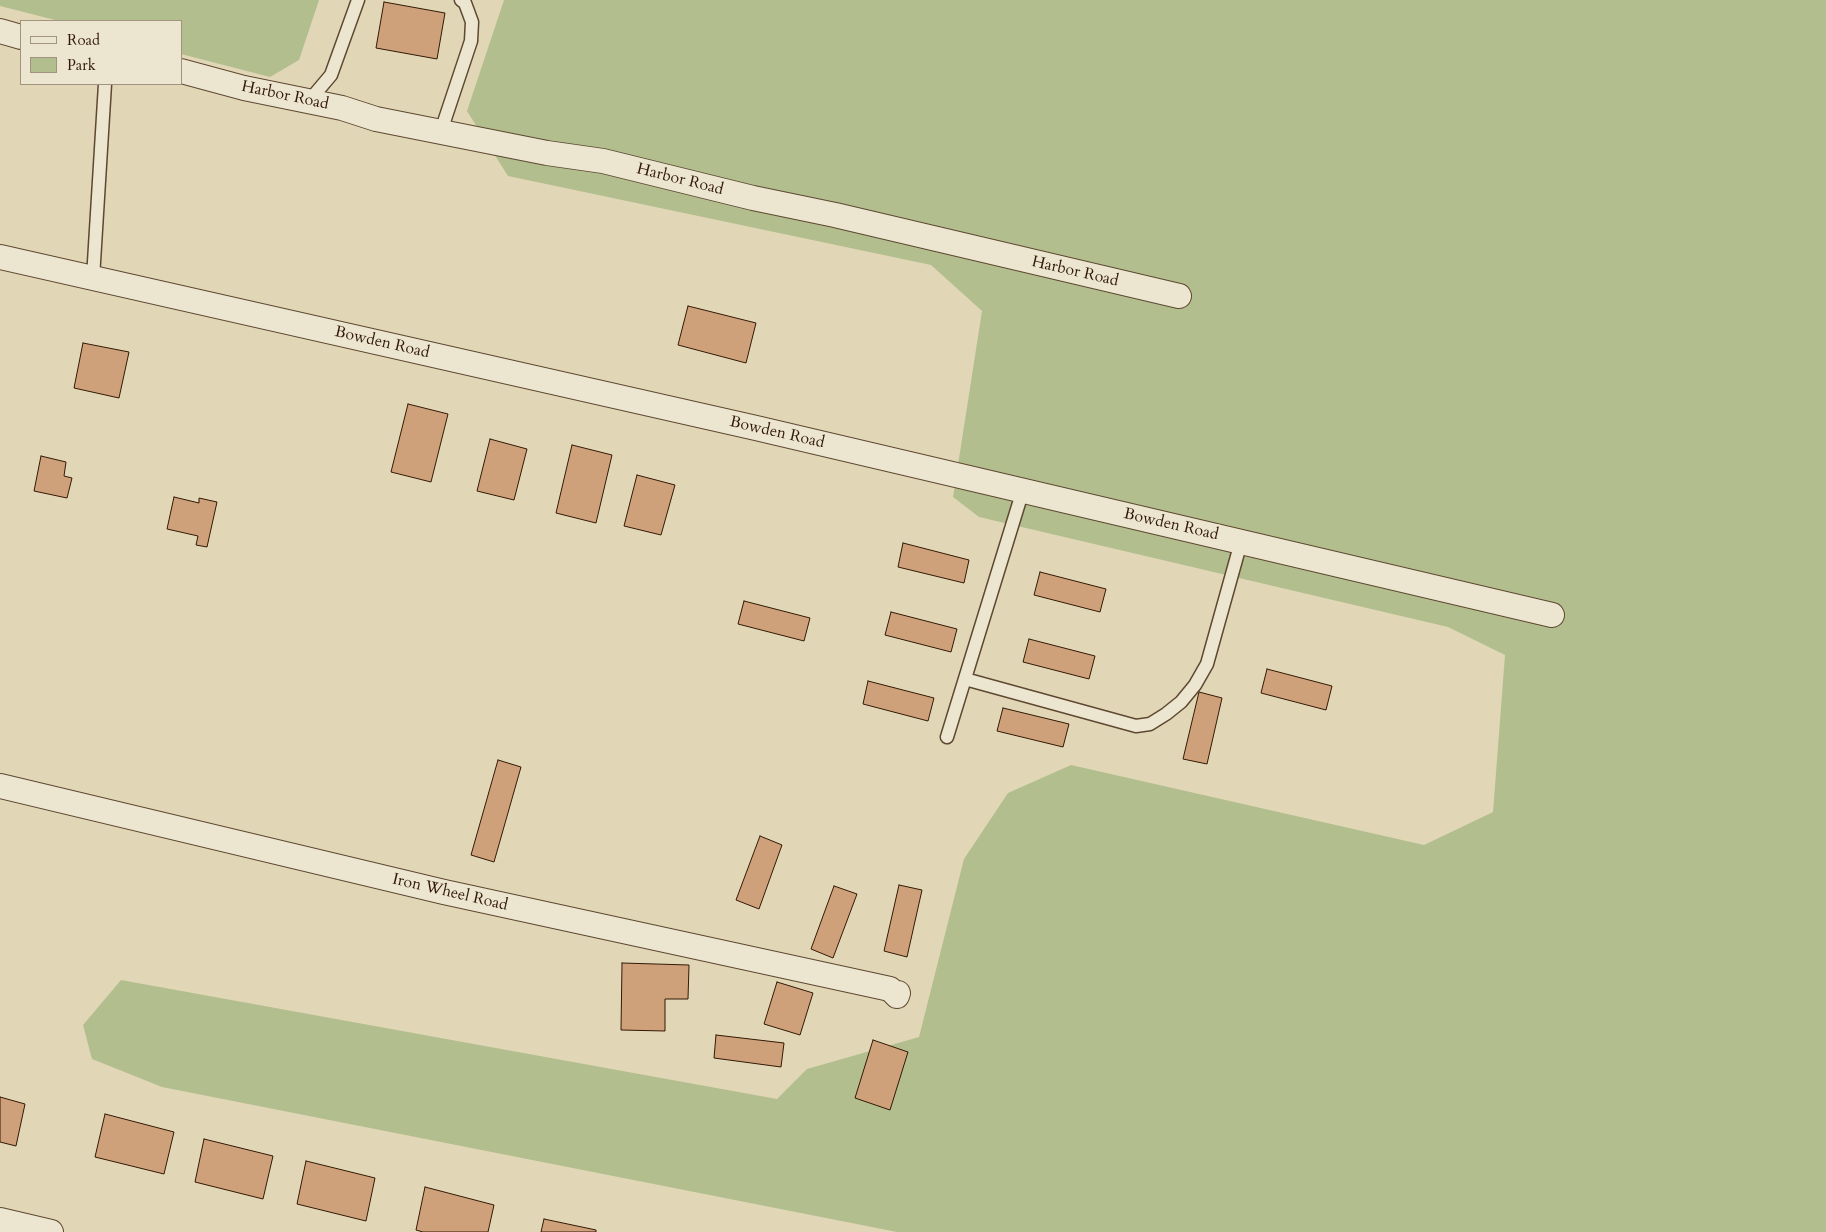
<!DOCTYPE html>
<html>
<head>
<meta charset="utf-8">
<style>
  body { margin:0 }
  #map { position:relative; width:1826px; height:1232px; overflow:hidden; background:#e1d7b6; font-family:Cardo,serif }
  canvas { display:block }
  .legend { position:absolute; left:20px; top:20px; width:162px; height:65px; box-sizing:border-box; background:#ece5d0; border:1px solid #a2937f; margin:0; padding:6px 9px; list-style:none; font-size:15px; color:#321905 }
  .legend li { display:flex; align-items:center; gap:10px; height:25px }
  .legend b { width:25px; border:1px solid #a2937f }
</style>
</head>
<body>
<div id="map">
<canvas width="1826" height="1232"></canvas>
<ul class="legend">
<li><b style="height:6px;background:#ece5d0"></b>Road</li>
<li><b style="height:14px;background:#b3be8e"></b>Park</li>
</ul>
</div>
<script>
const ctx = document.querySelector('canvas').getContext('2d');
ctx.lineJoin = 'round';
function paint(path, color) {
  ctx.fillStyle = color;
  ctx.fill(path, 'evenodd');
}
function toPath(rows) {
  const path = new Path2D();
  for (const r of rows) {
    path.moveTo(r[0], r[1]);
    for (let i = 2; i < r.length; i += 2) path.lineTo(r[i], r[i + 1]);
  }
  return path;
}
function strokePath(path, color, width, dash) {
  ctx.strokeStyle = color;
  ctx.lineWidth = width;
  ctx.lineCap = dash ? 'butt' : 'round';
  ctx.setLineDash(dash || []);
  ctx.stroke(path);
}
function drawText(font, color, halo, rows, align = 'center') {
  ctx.font = font + ' Cardo,serif';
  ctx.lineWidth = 4;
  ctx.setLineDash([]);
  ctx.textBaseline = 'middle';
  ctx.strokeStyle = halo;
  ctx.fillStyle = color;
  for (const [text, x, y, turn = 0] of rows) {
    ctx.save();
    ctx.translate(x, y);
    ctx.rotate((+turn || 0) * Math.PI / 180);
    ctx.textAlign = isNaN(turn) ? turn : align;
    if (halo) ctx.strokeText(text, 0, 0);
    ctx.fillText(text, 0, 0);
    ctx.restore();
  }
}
paint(toPath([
  [0,0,319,0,299,60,270,77,181,54,181,21,59,21,0,6],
  [504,0,1826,0,1826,1232,897,1232,162,1087,92,1059,83,1025,121,980,777,1099,807,1069,919,1037,964,859,1008,793,1071,765,1424,845,1493,812,1505,655,1448,627,979,517,953,497,982,311,931,265,508,176,467,111]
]), '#b3be8e');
const building = toPath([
  [384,2,445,13,437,59,376,48,384,2],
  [688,306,756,323,746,363,678,345,688,306],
  [83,343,129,352,119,398,74,388,83,343],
  [408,404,448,414,431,482,391,472,408,404],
  [490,439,527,449,514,500,477,491,490,439],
  [572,445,612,455,596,523,556,513,572,445],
  [41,456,66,462,64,476,72,478,67,498,34,491,41,456],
  [637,475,675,485,661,535,624,526,637,475],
  [174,497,199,503,199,498,217,502,207,547,196,545,198,536,167,529,174,497],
  [903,543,969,560,964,583,898,567,903,543],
  [1040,572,1106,589,1100,612,1034,595,1040,572],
  [744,601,810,618,804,641,738,624,744,601],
  [891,612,957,629,951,652,885,635,891,612],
  [1029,639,1095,656,1089,679,1023,662,1029,639],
  [1267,669,1332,686,1326,710,1261,693,1267,669],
  [868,681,934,698,928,721,863,704,868,681],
  [1199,692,1222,698,1207,764,1183,759,1199,692],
  [1003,708,1069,724,1063,747,997,731,1003,708],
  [498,760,521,767,494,862,471,855,498,760],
  [760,836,782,845,759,909,736,900,760,836],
  [899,885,922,890,907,957,884,951,899,885],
  [834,886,857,894,833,958,811,949,834,886],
  [622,963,689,965,688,999,665,999,665,1031,621,1030,622,963],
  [777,982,813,993,800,1035,764,1024,777,982],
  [716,1035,784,1043,781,1067,714,1058,716,1035],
  [873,1040,908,1052,890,1110,855,1098,873,1040],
  [0,1097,25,1104,16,1146,0,1142,0,1097],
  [105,1114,174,1132,164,1174,95,1157,105,1114],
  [204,1139,273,1156,263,1199,195,1182,204,1139],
  [306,1161,375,1178,366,1221,297,1204,306,1161],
  [425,1187,494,1205,488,1232,423,1232,416,1230,425,1187],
  [544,1219,596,1230,596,1232,541,1232,544,1219]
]);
paint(building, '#cea17a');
strokePath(building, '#321905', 1);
const service = toPath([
  [309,101,331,75,358,0],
  [441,131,471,41,472,22,465,3,461,0],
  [93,278,105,84],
  [965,679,1136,726,1150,724,1166,714,1181,702,1195,685,1207,664,1241,542],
  [947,737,1023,490]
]);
const minor = toPath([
  [0,31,21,37],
  [181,71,244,88,342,108,376,119,547,153,603,161,753,198,835,215,1179,296],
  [0,257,756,428,1552,615],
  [0,786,444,892,890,989,897,996,898,993],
  [0,1220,51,1232]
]);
strokePath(service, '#5e4831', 15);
strokePath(minor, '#5e4831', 26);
strokePath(service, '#ece5d0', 12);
strokePath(minor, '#ece5d0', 24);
drawText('16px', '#321905', '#ece5d0', [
  ["Harbor Road",285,96,12],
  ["Harbor Road",680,180,14],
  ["Harbor Road",1075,272,13],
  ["Bowden Road",382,343,13],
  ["Bowden Road",777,433,13],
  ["Bowden Road",1171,525,13],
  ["Iron Wheel Road",450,893,13]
]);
</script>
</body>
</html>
